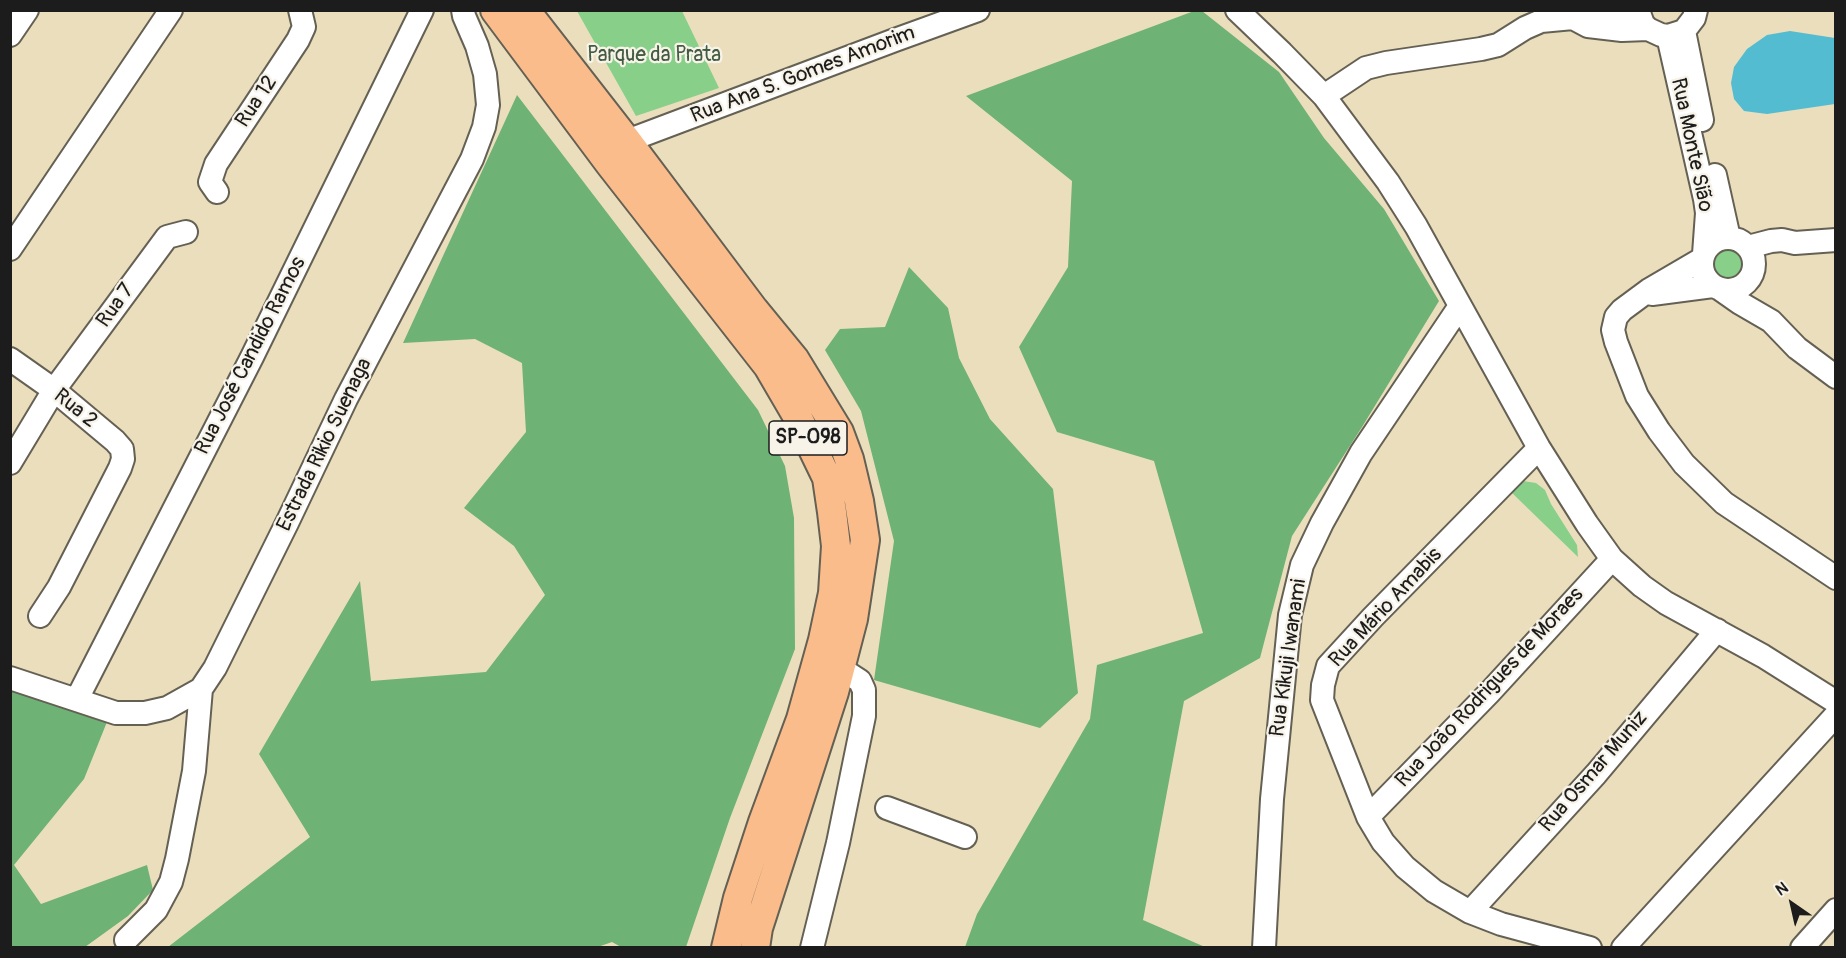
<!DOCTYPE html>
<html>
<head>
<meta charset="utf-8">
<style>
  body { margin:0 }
  #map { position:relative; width:1846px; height:958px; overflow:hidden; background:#ebdebc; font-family:Pangolin,sans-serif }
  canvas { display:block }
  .frame { position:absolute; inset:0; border:12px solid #1c1c1c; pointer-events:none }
  .north { position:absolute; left:1762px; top:874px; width:60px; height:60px; -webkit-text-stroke:4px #f7f3e8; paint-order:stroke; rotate:326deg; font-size:16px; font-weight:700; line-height:24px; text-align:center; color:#1c1c1c }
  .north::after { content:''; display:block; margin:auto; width:21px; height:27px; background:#1c1c1c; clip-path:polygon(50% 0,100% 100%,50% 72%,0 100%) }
</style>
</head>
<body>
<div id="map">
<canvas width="1846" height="958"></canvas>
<div class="frame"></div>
<div class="north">N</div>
</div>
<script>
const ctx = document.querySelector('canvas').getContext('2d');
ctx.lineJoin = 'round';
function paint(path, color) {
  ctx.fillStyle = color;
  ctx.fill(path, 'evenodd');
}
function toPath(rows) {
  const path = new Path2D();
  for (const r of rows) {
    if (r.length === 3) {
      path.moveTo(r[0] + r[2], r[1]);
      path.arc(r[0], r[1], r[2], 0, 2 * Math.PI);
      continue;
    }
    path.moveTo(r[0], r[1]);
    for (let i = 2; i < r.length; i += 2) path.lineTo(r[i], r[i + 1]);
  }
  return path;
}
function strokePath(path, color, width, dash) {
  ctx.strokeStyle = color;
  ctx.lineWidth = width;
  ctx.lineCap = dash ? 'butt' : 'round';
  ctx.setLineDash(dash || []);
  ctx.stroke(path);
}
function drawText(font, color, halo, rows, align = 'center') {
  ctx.font = font + ' Pangolin,sans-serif';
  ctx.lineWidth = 4.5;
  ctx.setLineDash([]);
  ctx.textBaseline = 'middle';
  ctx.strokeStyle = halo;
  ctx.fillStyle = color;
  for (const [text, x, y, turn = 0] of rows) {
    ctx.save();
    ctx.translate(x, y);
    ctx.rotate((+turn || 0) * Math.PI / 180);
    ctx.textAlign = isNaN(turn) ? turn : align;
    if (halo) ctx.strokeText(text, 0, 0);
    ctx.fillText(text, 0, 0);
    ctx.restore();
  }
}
paint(toPath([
  [577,11,682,11,719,88,636,116],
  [1731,241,1745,251,1748,259,1748,268,1745,276,1738,282,1729,285,1713,279,1708,271,1706,261,1710,252,1716,246,1722,243],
  [1523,481,1536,483,1545,490,1551,504,1577,545,1578,557,1510,491]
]), '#88cf8a');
paint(toPath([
  [1194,11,1202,11,1279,72,1324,138,1384,209,1439,301,1362,427,1292,536,1260,658,1184,701,1143,920,1205,947,965,947,977,914,1090,719,1097,665,1203,633,1154,461,1057,432,1019,347,1068,267,1072,181,966,96],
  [517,95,758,410,785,466,794,518,795,649,730,818,686,947,621,947,612,942,595,948,168,947,310,837,259,754,360,581,371,681,486,672,545,595,514,546,464,508,526,432,522,363,475,339,403,343],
  [909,267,948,308,959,358,990,419,1053,489,1078,693,1040,728,874,680,894,541,861,411,825,350,840,329,885,327],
  [10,670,115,702,84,779,14,865,41,904,147,865,153,890,128,916,85,947,11,947]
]), '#6eb276');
paint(toPath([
  [1790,31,1835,38,1835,104,1767,114,1744,111,1734,99,1731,83,1734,67,1747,49,1767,35]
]), '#53bcd1');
const minor = toPath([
  [1237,10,1282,53,1324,96,1388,182,1416,226,1539,448,1587,524,1612,559,1642,586,1666,603,1763,656,1836,702],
  [1638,10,1643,24,1648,29,1661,35,1668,36,1684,31,1694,18,1696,10],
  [1573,18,1588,26,1622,30,1648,29],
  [1684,31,1702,120],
  [10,35,27,10],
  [1668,36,1705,199,1707,213,1704,254],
  [1324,96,1366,68,1386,63,1481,49,1498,45,1525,28,1541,21,1573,18,1591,12,1626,10],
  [627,141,895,40,978,10],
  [1715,175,1729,238],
  [217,192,210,182,216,164,298,40,304,27,300,10],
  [1728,264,26],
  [1748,247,1771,241,1782,240,1795,243,1836,240],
  [10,249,171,10],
  [1702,259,1649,290,1622,310,1616,317,1613,330,1616,342,1637,396,1659,431,1684,464,1724,503,1836,578],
  [1720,289,1740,303,1771,321,1797,348,1836,377],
  [1652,294,1713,286],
  [10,359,54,390,115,441,122,449,123,459,120,468,59,587,40,616],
  [1539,448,1373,617,1328,666,1323,685,1322,700,1368,817,1383,842,1405,867,1434,891,1470,912,1501,924,1590,948],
  [10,463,54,390,167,237,186,232],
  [10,678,116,713,145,713,167,708,201,689,215,668,287,523,346,399,472,159,484,127,488,105,485,74,477,46,464,16,463,10],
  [77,699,252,357,422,10],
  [887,808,965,837],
  [1368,817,1489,693,1612,559],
  [1470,912,1596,774,1717,630],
  [126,940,156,910,171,882,177,859,194,771,201,689],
  [812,948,838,843,864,716,864,690,860,681,840,668],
  [1264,948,1272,799,1290,615,1302,565,1322,523,1361,453,1460,306],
  [1623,948,1836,715],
  [1802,948,1836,910]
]);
const major = toPath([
  [495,10,610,164,768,366,796,414,827,478,832,512,836,546,833,593,823,640,801,719,763,822,738,898,726,948],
  [525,10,627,141,754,310,795,360,839,432,849,459,859,501,865,540,853,619,834,692,758,928,755,948]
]);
strokePath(minor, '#646054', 26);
strokePath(major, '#646054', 32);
strokePath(minor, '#fff', 22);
strokePath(major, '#fabc8b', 28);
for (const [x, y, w] of [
  [808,438,78]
]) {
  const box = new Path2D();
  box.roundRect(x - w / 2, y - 17, w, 34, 4.5);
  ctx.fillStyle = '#f7f3e8';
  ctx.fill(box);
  strokePath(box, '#1c1c1c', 1.5);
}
drawText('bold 20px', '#1c1c1c', null, [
  ["SP-098",808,438]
]);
drawText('21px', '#425b42', '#f7f3e8', [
  ["Parque da Prata",654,56]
]);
drawText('21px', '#1c1c1c', '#f7f3e8', [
  ["Rua Ana S. Gomes Amorim",803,75,-21],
  ["Rua 12",257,102,-56],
  ["Rua Monte Sião",1691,145,78],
  ["Rua 7",116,306,-54],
  ["Rua José Candido Ramos",251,356,-63],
  ["Rua 2",75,409,39],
  ["Estrada Rikio Suenaga",325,445,-64],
  ["Rua Mário Amabis",1386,608,-47],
  ["Rua Kikuji Iwanami",1289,658,-82],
  ["Rua João Rodrigues de Moraes",1490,688,-47],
  ["Rua Osmar Muniz",1594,772,-49]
]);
</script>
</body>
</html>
